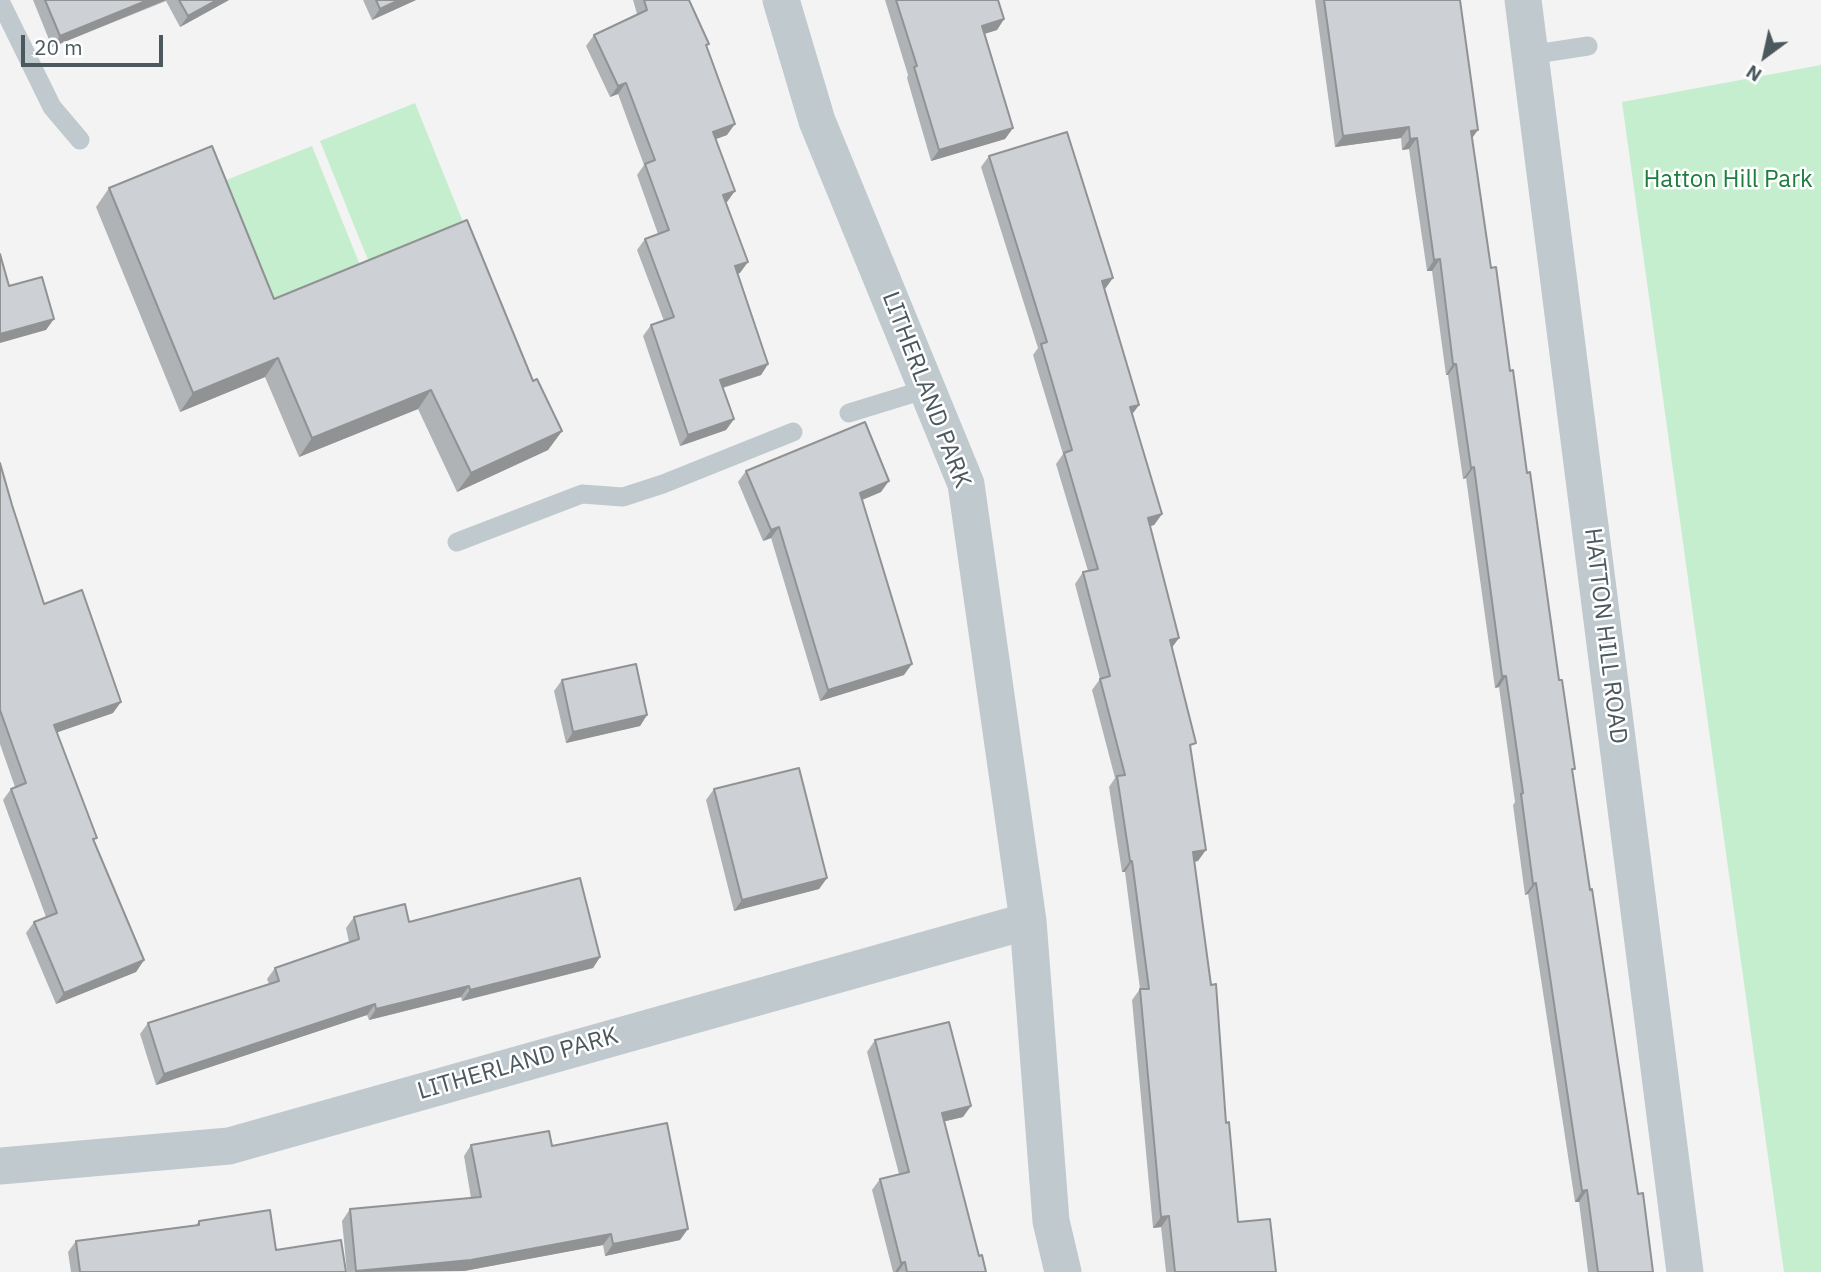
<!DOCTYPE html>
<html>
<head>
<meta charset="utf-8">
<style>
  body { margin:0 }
  #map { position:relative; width:1821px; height:1272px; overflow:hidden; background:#f4f3f3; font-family:"IBM Plex Sans",sans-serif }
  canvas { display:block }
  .north { position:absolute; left:1730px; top:21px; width:70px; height:70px; -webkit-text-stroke:5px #fff; paint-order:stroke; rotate:213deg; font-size:19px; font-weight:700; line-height:28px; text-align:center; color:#4b595f }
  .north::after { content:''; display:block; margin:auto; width:24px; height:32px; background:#4b595f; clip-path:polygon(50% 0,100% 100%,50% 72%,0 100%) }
  .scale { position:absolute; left:21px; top:35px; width:142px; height:32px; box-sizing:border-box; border:4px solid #4b595f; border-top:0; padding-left:9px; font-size:21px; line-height:24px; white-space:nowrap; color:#4b595f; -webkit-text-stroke:5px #fff; paint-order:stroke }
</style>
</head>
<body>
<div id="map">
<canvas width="1821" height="1272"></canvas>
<div class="north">N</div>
<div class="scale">20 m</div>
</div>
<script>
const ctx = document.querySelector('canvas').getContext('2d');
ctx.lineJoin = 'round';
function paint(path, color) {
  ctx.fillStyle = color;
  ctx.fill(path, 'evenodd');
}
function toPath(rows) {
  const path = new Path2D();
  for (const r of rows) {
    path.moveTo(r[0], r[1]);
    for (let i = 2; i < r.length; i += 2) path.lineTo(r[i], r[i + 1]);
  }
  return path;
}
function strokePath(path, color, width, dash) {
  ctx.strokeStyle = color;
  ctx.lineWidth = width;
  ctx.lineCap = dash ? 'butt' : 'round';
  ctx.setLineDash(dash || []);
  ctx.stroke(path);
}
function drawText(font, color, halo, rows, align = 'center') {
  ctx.font = font + ' "IBM Plex Sans",sans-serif';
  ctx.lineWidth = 5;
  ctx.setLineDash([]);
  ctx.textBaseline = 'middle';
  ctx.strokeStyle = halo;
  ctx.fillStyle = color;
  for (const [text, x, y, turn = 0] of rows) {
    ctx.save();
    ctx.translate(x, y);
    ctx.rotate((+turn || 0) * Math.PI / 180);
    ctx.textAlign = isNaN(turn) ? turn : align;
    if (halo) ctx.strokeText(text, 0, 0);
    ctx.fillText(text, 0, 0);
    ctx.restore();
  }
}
paint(toPath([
  [1821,65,1821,1272,1784,1272,1622,102],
  [415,103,463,222,368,260,320,141],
  [312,146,360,265,264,304,216,184]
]), '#c5eecf');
strokePath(toPath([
  [0,1,52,107,80,140],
  [1529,55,1588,46],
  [849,413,927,389],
  [457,542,582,494,623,497,663,484,793,432]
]), '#bfc9ce', 19);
strokePath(toPath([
  [781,0,817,121,966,484,1028,921,1051,1221,1063,1272],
  [1523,0,1685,1272],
  [0,1166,229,1146,1028,921]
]), '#bfc9ce', 37);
paint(toPath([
  [33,0,229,0,180,27,166,1,52,47],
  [363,0,416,0,372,20],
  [633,0,689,0,707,47,727,135,716,139,727,202,725,203,740,273,738,273,768,364,761,375,723,388,734,419,726,430,680,446,643,336,651,325,664,321,637,250,645,239,658,234,637,175,644,165,618,94,610,97,586,46,594,35,637,14],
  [885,0,998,0,1004,19,997,30,985,33,1013,128,1005,139,931,161,907,78,908,75],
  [1315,0,1460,0,1472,139,1491,268,1510,371,1559,680,1590,890,1638,1194,1653,1272,1588,1272,1579,1202,1575,1202,1528,894,1525,895,1513,805,1515,802,1499,687,1495,688,1466,478,1463,479,1448,375,1446,375,1432,271,1427,271,1409,149,1402,150,1401,138,1335,147],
  [989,156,1105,289,1139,405,1132,414,1162,514,1154,525,1150,526,1191,751,1198,861,1194,862,1238,1222,1276,1272,1166,1272,1161,1227,1153,1228,1132,1000,1140,989,1125,872,1122,872,1109,787,1115,778,1092,690,1100,679,1075,584,1083,572,1088,571,1056,464,1063,454,1033,355,1038,348,981,167],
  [109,188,274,299,533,381,562,431,548,450,457,492,418,409,299,457,265,377,180,412,96,207],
  [0,463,12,505,44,604,113,713,57,732,94,841,144,960,136,972,56,1004,26,933,34,922,46,917,3,800,11,789,15,787,0,744],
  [746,471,881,492,862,500,904,675,820,701,771,538,763,541,738,482],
  [562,680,647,715,640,726,566,743,554,691],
  [714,789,827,878,819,889,734,911,706,800],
  [354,917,409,922,600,957,593,968,462,1001,461,997,369,1020,367,1015,156,1085,140,1034,148,1023,269,984,267,979,275,968,349,942,346,928],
  [875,1040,963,1117,944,1121,979,1256,986,1272,893,1272,872,1190,880,1179,899,1174,867,1052],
  [471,1145,552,1146,680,1240,605,1256,603,1245,464,1271,347,1272,342,1221,350,1209,471,1198,464,1156],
  [199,1221,276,1250,346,1272,71,1272,68,1252,76,1241,196,1225]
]), '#b0b3b6');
paint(toPath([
  [148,0,166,0,52,47,60,36],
  [217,0,229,0,180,27,188,16],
  [399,0,416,0,372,20,380,9],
  [1004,19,997,30,975,37,982,26],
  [626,83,618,94,610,97,618,86],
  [735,124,727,135,705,143,713,132],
  [1409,127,1401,138,1335,147,1343,136],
  [1013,128,1005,139,931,161,939,150],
  [1478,130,1470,141,1471,131],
  [1417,138,1409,149,1402,150,1410,139],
  [735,191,727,202,715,206,723,195],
  [1440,259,1432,271,1427,271,1434,260],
  [748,262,740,273,728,277,735,266],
  [1113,278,1105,289,1095,292,1102,281],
  [54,319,46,330,0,343,0,334],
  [278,358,265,377,180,412,193,393],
  [768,364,761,375,712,391,720,380],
  [1453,364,1456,364,1448,375,1446,375],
  [431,390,418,409,299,457,312,438],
  [1139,405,1131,416,1130,407],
  [734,419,726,430,680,446,688,435],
  [562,431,548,450,457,492,471,473],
  [1474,467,1466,478,1463,479,1471,468],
  [889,481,881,492,852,504,860,493],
  [1162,514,1154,525,1140,529,1148,518],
  [779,527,771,538,763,541,771,530],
  [1179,638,1171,649,1170,640],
  [912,664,904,675,820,701,828,690],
  [1502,676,1506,676,1499,687,1495,688],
  [121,702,113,713,47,736,54,725],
  [647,715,640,726,566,743,573,732],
  [1206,850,1198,861,1185,863,1193,852],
  [1130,861,1132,861,1125,872,1122,872],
  [827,878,819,889,734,911,742,900],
  [1536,883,1528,894,1525,895,1533,884],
  [600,957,593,968,462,1001,470,990],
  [144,960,136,972,56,1004,64,993],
  [469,986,461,997,369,1020,376,1009],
  [375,1004,367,1015,156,1085,164,1074],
  [971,1106,963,1117,934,1124,942,1113],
  [1587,1190,1579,1202,1575,1202,1582,1191],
  [1169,1216,1161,1227,1153,1228,1161,1217],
  [688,1229,680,1240,605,1256,613,1244],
  [611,1234,603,1245,464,1271,355,1272,356,1271],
  [905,1262,898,1272,895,1272,901,1263]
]), '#909294');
const building = toPath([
  [45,0,148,0,60,36,45,0],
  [179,0,217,0,188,16,179,0],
  [376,0,399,0,380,9,376,0],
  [644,0,689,0,709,44,706,45,735,124,713,132,735,191,723,195,748,262,735,266,768,364,720,380,734,419,688,435,651,325,674,317,645,239,669,230,645,164,655,160,626,83,618,86,594,35,647,10,644,0],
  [896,0,998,0,1004,19,982,26,1013,128,939,150,914,67,917,66,896,0],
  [1324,0,1460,0,1478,130,1471,131,1491,268,1496,267,1510,371,1513,370,1527,473,1530,472,1559,680,1562,680,1575,769,1572,769,1590,890,1592,889,1638,1194,1643,1193,1653,1272,1598,1272,1587,1190,1582,1191,1536,883,1533,884,1521,794,1523,793,1506,676,1502,676,1474,467,1471,468,1456,364,1453,364,1440,259,1434,260,1417,138,1410,139,1409,127,1343,136,1324,0],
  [1067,132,1113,278,1102,281,1139,405,1130,407,1162,514,1148,518,1179,638,1170,640,1196,743,1190,745,1206,850,1193,852,1211,985,1216,984,1226,1123,1229,1122,1238,1222,1270,1219,1276,1272,1175,1272,1169,1216,1161,1217,1140,989,1149,989,1132,861,1130,861,1117,776,1125,775,1100,679,1110,676,1083,572,1098,569,1064,453,1072,450,1041,344,1047,342,989,156,1067,132],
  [212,146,274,299,467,220,533,381,537,379,562,431,471,473,431,390,312,438,278,358,193,393,109,188,212,146],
  [0,254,9,286,42,277,54,319,0,334,0,254],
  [865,422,889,481,860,493,912,664,828,690,779,527,771,530,746,471,865,422],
  [0,463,12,505,44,604,82,590,121,702,54,725,97,838,93,839,144,960,64,993,34,922,57,913,11,789,26,783,0,710,0,463],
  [636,664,647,715,573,732,562,680,636,664],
  [799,768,827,878,742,900,714,789,799,768],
  [580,878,600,957,470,990,469,986,376,1009,375,1004,164,1074,148,1023,279,981,275,968,359,939,354,917,405,904,409,922,580,878],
  [949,1022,971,1106,942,1113,979,1256,982,1255,986,1272,907,1272,905,1262,901,1263,880,1179,909,1172,875,1040,949,1022],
  [667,1123,688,1229,613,1244,611,1234,471,1260,356,1271,350,1209,481,1197,471,1145,549,1131,552,1146,667,1123],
  [270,1210,276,1250,341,1240,346,1272,80,1272,76,1241,199,1225,199,1221,270,1210]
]);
paint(building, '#cdd0d4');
strokePath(building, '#909294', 2);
drawText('24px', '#1e7e3f', '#fff', [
  ["Hatton Hill Park",1728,180]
]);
drawText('24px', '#4b595f', '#fff', [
  ["LITHERLAND PARK",926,390,69],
  ["HATTON HILL ROAD",1605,636,83],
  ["LITHERLAND PARK",518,1064,-16]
]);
</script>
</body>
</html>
